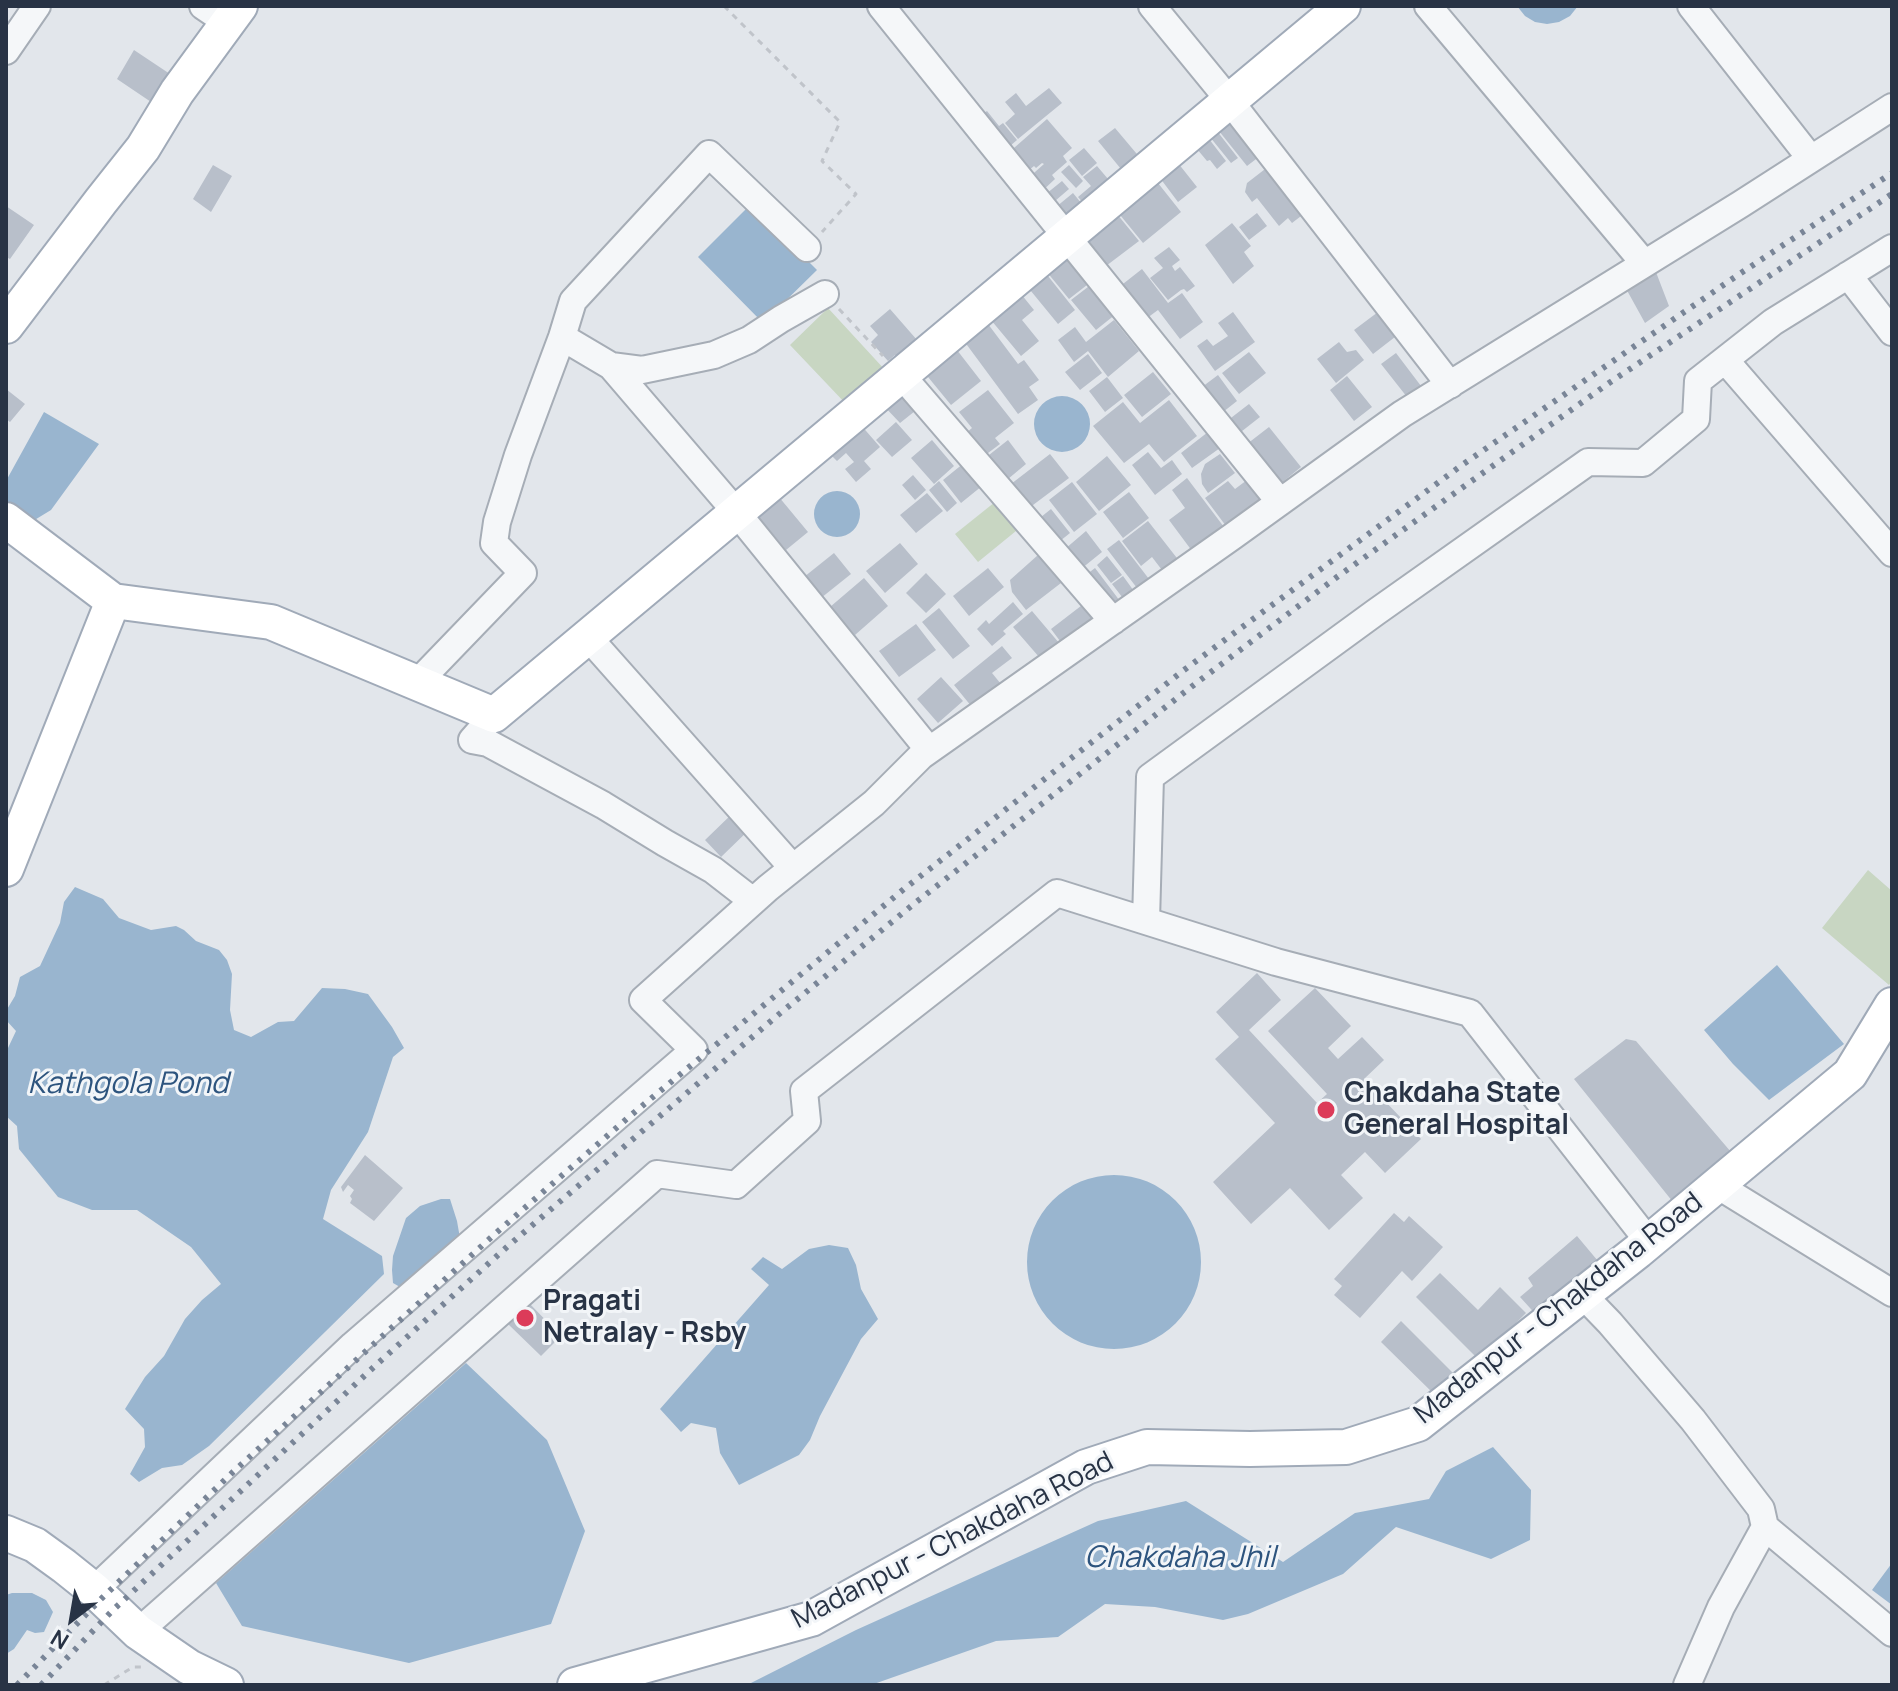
<!DOCTYPE html>
<html>
<head>
<meta charset="utf-8">
<style>
  body { margin:0 }
  #map { position:relative; width:1898px; height:1691px; overflow:hidden; background:#e2e6eb; font-family:Manrope,sans-serif }
  canvas { display:block }
  .frame { position:absolute; inset:0; border:8px solid #283345; pointer-events:none }
  .north { position:absolute; left:32px; top:1579px; width:80px; height:80px; -webkit-text-stroke:6px #f2f5f8; paint-order:stroke; rotate:211deg; font-size:22px; font-weight:700; line-height:32px; text-align:center; color:#283345 }
  .north::after { content:''; display:block; margin:auto; width:28px; height:36px; background:#283345; clip-path:polygon(50% 0,100% 100%,50% 72%,0 100%) }
</style>
</head>
<body>
<div id="map">
<canvas width="1898" height="1691"></canvas>
<div class="frame"></div>
<div class="north">N</div>
</div>
<script>
const ctx = document.querySelector('canvas').getContext('2d');
ctx.lineJoin = 'round';
function paint(path, color) {
  ctx.fillStyle = color;
  ctx.fill(path, 'evenodd');
}
function toPath(rows) {
  const path = new Path2D();
  for (const r of rows) {
    if (r.length === 3) {
      path.moveTo(r[0] + r[2], r[1]);
      path.arc(r[0], r[1], r[2], 0, 2 * Math.PI);
      continue;
    }
    path.moveTo(r[0], r[1]);
    for (let i = 2; i < r.length; i += 2) path.lineTo(r[i], r[i + 1]);
  }
  return path;
}
function strokePath(path, color, width, dash) {
  ctx.strokeStyle = color;
  ctx.lineWidth = width;
  ctx.lineCap = dash ? 'butt' : 'round';
  ctx.setLineDash(dash || []);
  ctx.stroke(path);
}
function drawText(font, color, halo, rows, align = 'center') {
  ctx.font = font + ' Manrope,sans-serif';
  ctx.lineWidth = 6;
  ctx.setLineDash([]);
  ctx.textBaseline = 'middle';
  ctx.strokeStyle = halo;
  ctx.fillStyle = color;
  for (const [text, x, y, turn = 0] of rows) {
    ctx.save();
    ctx.translate(x, y);
    ctx.rotate((+turn || 0) * Math.PI / 180);
    ctx.textAlign = isNaN(turn) ? turn : align;
    if (halo) ctx.strokeText(text, 0, 0);
    ctx.fillText(text, 0, 0);
    ctx.restore();
  }
}
paint(toPath([
  [828,308,886,371,846,404,790,345],
  [1005,494,1027,522,978,562,955,534],
  [1868,870,1892,891,1892,980,1889,985,1822,928]
]), '#c8d6c2');
paint(toPath([
  [1517,6,1578,6,1570,16,1559,22,1547,24,1535,22,1525,16],
  [751,204,817,270,763,323,698,257],
  [1062,424,28],
  [44,412,99,444,51,510,28,524,6,505,6,481],
  [837,514,23],
  [75,887,103,899,119,918,151,930,176,926,184,930,196,941,219,950,227,960,232,974,230,1010,234,1030,251,1037,278,1022,294,1021,322,988,345,989,368,994,392,1027,404,1048,393,1057,368,1132,331,1190,323,1219,382,1256,384,1274,209,1446,182,1465,162,1468,139,1482,130,1474,145,1447,144,1429,125,1409,145,1377,164,1356,185,1319,202,1300,221,1284,191,1247,137,1210,92,1210,58,1197,19,1149,17,1126,6,1116,6,1048,8,1048,16,1031,6,1020,6,1011,15,996,20,977,40,966,60,923,64,902],
  [1777,965,1844,1044,1769,1100,1733,1064,1704,1030],
  [1114,1262,87],
  [441,1199,450,1199,457,1221,461,1244,407,1291,393,1283,392,1270,393,1256,406,1218,420,1206],
  [829,1245,848,1248,856,1265,861,1289,878,1319,861,1339,820,1416,810,1440,799,1455,739,1485,720,1453,716,1428,691,1423,681,1432,660,1409,769,1285,751,1269,763,1257,782,1269,809,1249],
  [466,1363,547,1440,585,1531,551,1624,409,1663,242,1626,216,1583],
  [1493,1447,1531,1490,1530,1540,1491,1559,1396,1527,1343,1574,1248,1614,1223,1620,1155,1607,1105,1604,1058,1637,996,1641,871,1685,747,1685,856,1630,1098,1521,1186,1501,1283,1562,1355,1513,1429,1499,1446,1471],
  [1892,1563,1892,1605,1872,1590],
  [12,1593,32,1593,46,1600,53,1612,44,1632,35,1633,27,1630,14,1649,6,1654,6,1595]
]), '#99b5cf');
paint(toPath([
  [134,50,176,78,157,106,117,79],
  [1049,88,1062,103,1018,139,1005,123,1015,114,1005,102,1016,93,1026,106],
  [1228,108,1264,153,1247,166,1211,121],
  [987,111,999,126,1003,123,1017,140,1003,152,980,116],
  [1047,119,1072,148,1063,156,1067,162,1052,175,1055,179,1039,194,1026,180,1044,164,1042,163,1036,168,1034,166,1023,175,1006,155],
  [1115,128,1147,166,1130,180,1098,141],
  [1217,131,1238,158,1231,163,1210,137],
  [1209,139,1226,161,1217,169,1210,160,1207,161,1197,149],
  [1084,148,1097,163,1082,176,1069,160],
  [1178,163,1197,187,1178,202,1160,178],
  [213,165,232,176,211,212,193,199],
  [1069,165,1083,181,1076,188,1061,172],
  [1097,166,1114,186,1091,212,1078,197,1091,186,1083,177],
  [1269,166,1305,213,1292,223,1288,218,1279,226,1257,198,1252,202,1245,192,1247,183],
  [1154,178,1181,212,1143,243,1116,210],
  [1062,181,1069,189,1048,207,1041,198],
  [1073,193,1090,214,1067,234,1056,207],
  [6,206,34,225,10,259,6,257],
  [1257,213,1267,226,1249,240,1239,227],
  [1117,214,1139,241,1102,269,1081,242],
  [1232,223,1251,246,1244,252,1254,266,1233,284,1205,245],
  [1069,244,1096,278,1069,299,1042,266],
  [1169,247,1180,260,1172,266,1175,271,1180,267,1195,286,1187,292,1184,289,1181,290,1168,300,1150,278,1163,268,1154,258],
  [1654,267,1669,306,1645,323,1624,285],
  [1142,269,1168,303,1182,293,1203,322,1180,339,1158,310,1139,324,1114,291],
  [1044,271,1075,310,1058,324,1026,285],
  [1097,280,1121,310,1096,330,1071,300],
  [1017,289,1034,310,1022,320,1039,341,1021,356,986,314],
  [1386,306,1404,330,1373,354,1354,330],
  [890,309,924,348,904,365,895,355,888,361,871,342,878,335,870,326],
  [1233,312,1255,342,1215,371,1197,346,1207,339,1213,346,1228,336,1218,323],
  [1114,320,1139,351,1108,377,1088,351,1074,362,1058,340,1075,327,1086,342],
  [988,324,1018,364,1024,360,1039,380,1029,387,1038,400,1018,414,964,341],
  [950,341,981,381,951,405,919,366],
  [1339,342,1347,352,1356,350,1364,360,1336,383,1317,359],
  [1249,352,1266,373,1239,394,1222,373],
  [1396,353,1421,386,1407,397,1381,364],
  [1088,354,1102,373,1080,390,1065,372],
  [1153,372,1171,394,1142,417,1124,395],
  [1218,375,1237,401,1218,416,1198,390],
  [1347,376,1372,407,1354,421,1330,390],
  [1107,377,1123,398,1105,412,1089,391],
  [6,389,25,404,10,422,6,419],
  [988,390,1014,423,995,438,1000,444,984,456,966,433,972,428,959,412],
  [898,392,915,411,900,423,883,405],
  [1169,400,1197,436,1164,462,1149,444,1124,463,1093,426,1123,402,1140,423],
  [1249,404,1260,417,1237,435,1227,421],
  [896,422,912,440,892,457,876,440],
  [860,424,880,447,864,461,871,469,856,482,845,469,854,462,846,453,837,461,828,452],
  [1269,427,1301,467,1279,485,1247,444],
  [1208,432,1220,448,1192,468,1181,453],
  [932,440,954,466,934,484,911,458],
  [1008,440,1026,464,1008,479,989,455],
  [1148,452,1161,468,1172,460,1182,474,1155,495,1132,465],
  [1050,454,1069,478,1029,508,1011,484],
  [1220,454,1235,473,1208,493,1202,484,1201,474,1205,464],
  [1107,456,1131,485,1099,511,1076,482],
  [964,463,982,486,961,503,943,480],
  [1255,474,1269,493,1232,534,1205,498,1228,481,1235,489],
  [913,475,926,490,915,500,902,485],
  [1187,478,1230,535,1198,559,1169,520,1185,508,1172,490],
  [939,481,957,503,947,512,929,490],
  [1072,482,1097,514,1074,532,1049,500],
  [774,491,808,532,786,550,752,509],
  [1129,492,1149,518,1123,538,1103,512],
  [927,493,943,511,916,533,900,515],
  [1051,509,1070,533,1055,545,1036,521],
  [1148,521,1180,562,1165,574,1152,557,1141,566,1122,541],
  [1086,531,1102,552,1081,569,1065,549],
  [1119,540,1149,579,1137,588,1107,549],
  [900,543,918,564,885,593,866,571],
  [834,553,851,574,821,598,804,577],
  [1038,555,1061,583,1026,610,1012,592,1010,580],
  [1107,556,1122,575,1111,583,1097,565],
  [988,568,1004,587,969,616,953,596],
  [1095,568,1126,609,1113,619,1082,578],
  [926,573,946,594,926,613,906,593],
  [1123,576,1139,598,1129,606,1112,584],
  [864,578,888,606,855,635,830,607],
  [1090,599,1106,618,1066,649,1051,629],
  [1013,602,1023,614,1003,631,1006,634,992,646,977,629,986,620,989,624],
  [939,608,970,646,953,659,922,622],
  [1032,611,1065,650,1046,665,1013,627],
  [916,624,936,650,899,677,879,651],
  [1002,646,1012,658,992,673,1005,689,976,712,954,685],
  [941,677,963,701,938,723,917,699],
  [735,811,751,828,721,857,705,840],
  [1257,973,1281,1000,1249,1030,1317,1103,1327,1094,1268,1031,1315,988,1351,1026,1328,1048,1338,1059,1362,1037,1384,1060,1364,1079,1421,1139,1385,1173,1365,1152,1341,1175,1363,1198,1329,1230,1290,1188,1251,1224,1213,1182,1275,1123,1215,1059,1239,1037,1216,1012],
  [1626,1039,1636,1041,1737,1159,1677,1207,1574,1079],
  [365,1155,403,1188,374,1221,350,1203,352,1199,350,1196,354,1190,348,1185,343,1192,341,1187],
  [1394,1213,1404,1222,1409,1216,1443,1247,1412,1281,1402,1271,1360,1318,1334,1295,1342,1286,1334,1279],
  [1577,1236,1603,1267,1540,1319,1520,1297,1533,1286,1528,1278],
  [1440,1273,1478,1310,1500,1287,1526,1313,1479,1360,1416,1297],
  [529,1303,561,1336,541,1356,508,1324],
  [1401,1321,1458,1378,1438,1398,1381,1342]
]), '#b8bfca');
const minor = toPath([
  [203,6,228,23],
  [881,6,1280,502],
  [1152,6,1229,100,1450,385],
  [1428,6,1644,263],
  [1691,6,1811,159],
  [6,51,37,6],
  [1848,275,1892,332],
  [825,294,781,319,749,340,714,355,642,370,611,366,737,513,929,750],
  [562,337,611,366],
  [1725,360,1892,553],
  [902,376,1113,621],
  [588,637,793,868],
  [417,683,523,573,494,543,497,522,518,455,562,337,573,301,709,154,807,248],
  [494,715,472,740,488,743,603,805,665,843,713,870,753,901],
  [1146,921,1150,777,1376,612,1588,462,1643,463,1696,419,1698,381,1773,322,1892,248],
  [1717,1185,1892,1293],
  [1582,1294,1610,1323,1693,1420,1761,1509,1765,1527,1721,1607,1687,1685],
  [1765,1527,1892,1633],
  [94,1590,353,1345,694,1050,643,1000,768,888,874,803,921,756,1233,536,1402,414,1741,204,1892,107],
  [138,1632,657,1174,736,1185,807,1121,804,1091,1057,893,1276,962,1470,1013,1649,1242]
]);
const major = toPath([
  [6,326,101,201,143,148,177,92,240,6],
  [6,520,113,601,271,622,494,715,1343,6],
  [6,869,113,601],
  [6,1533,35,1545,64,1566,94,1590,138,1632,189,1667,226,1685],
  [575,1685,811,1619,1086,1467,1147,1447,1250,1449,1346,1447,1418,1424,1638,1251,1850,1074,1892,1005]
]);
strokePath(minor, '#a6adb6', 30);
strokePath(major, '#a0aab8', 38);
strokePath(toPath([
  [724,6,840,122,822,161,856,194,822,232],
  [839,309,883,356],
  [104,1685,133,1667,141,1667]
]), '#c0c4ca', 3, [6, 6]);
strokePath(minor, '#f5f7f9', 26);
strokePath(major, '#fff', 34);
strokePath(toPath([
  [17,1685,102,1598,233,1472,496,1233,630,1116,904,889,1184,670,1462,465,1738,275,1892,173],
  [41,1685,113,1610,376,1365,508,1246,778,1015,915,903,1195,684,1337,577,1609,383,1892,194]
]), '#798597', 6, [4, 8]);
for (const [x, y, r, color] of [
  [1326,1110,10,"#dc3b59"],
  [525,1318,10,"#dc3b59"]
]) {
  const dot = new Path2D();
  dot.arc(x, y, r, 0, 2 * Math.PI);
  ctx.fillStyle = color;
  ctx.fill(dot);
  strokePath(dot, '#f2f5f8', 3);
}
drawText('bold 28px', '#283345', '#f2f5f8', [
  ["Chakdaha State",1344,1094],
  ["General Hospital",1344,1126],
  ["Pragati",543,1302],
  ["Netralay - Rsby",543,1334]
], 'left');
drawText('28px', '#283345', '#f2f5f8', [
  ["Madanpur - Chakdaha Road",1559,1309,-38],
  ["Madanpur - Chakdaha Road",953,1541,-27]
]);
drawText('italic 30px', '#2d547e', '#f2f5f8', [
  ["Kathgola Pond",128,1085],
  ["Chakdaha Jhil",1180,1559]
]);
</script>
</body>
</html>
